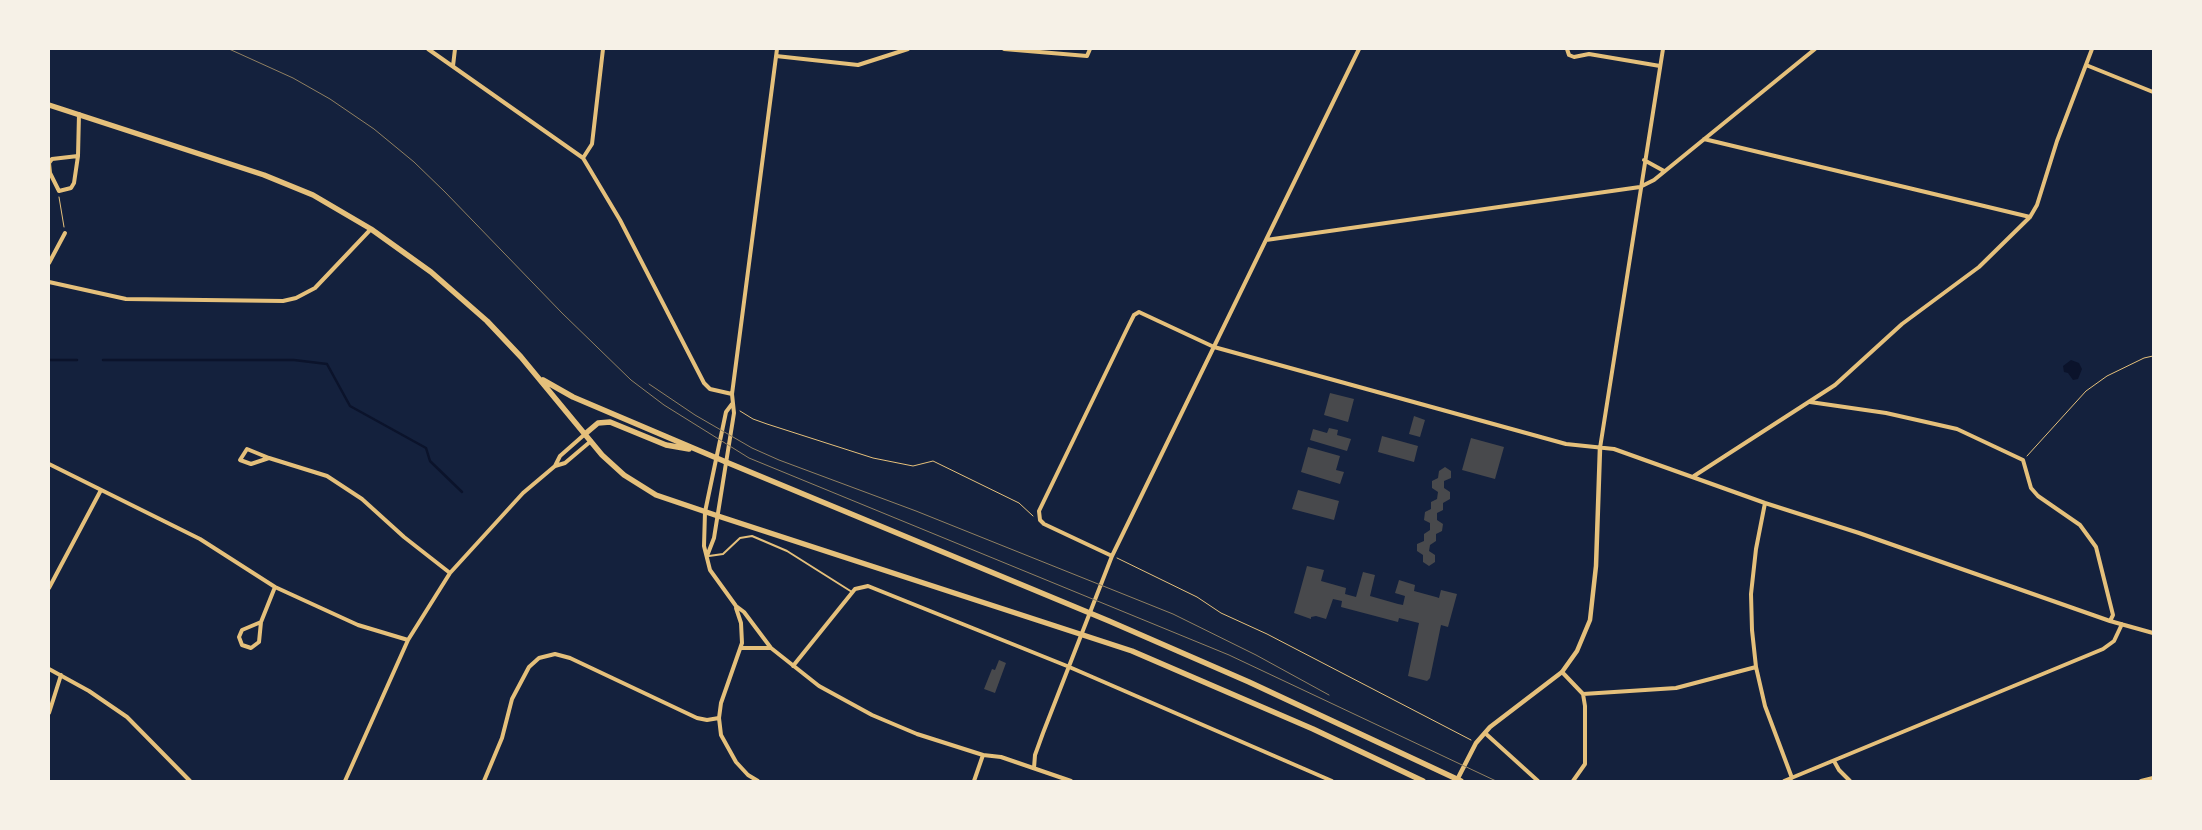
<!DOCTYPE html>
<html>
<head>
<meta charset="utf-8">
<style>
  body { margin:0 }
  #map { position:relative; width:2202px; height:830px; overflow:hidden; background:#14213d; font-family:"PT Sans Narrow",sans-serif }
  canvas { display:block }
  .frame { position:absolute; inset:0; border:50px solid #f6f1e7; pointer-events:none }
</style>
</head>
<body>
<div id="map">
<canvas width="2202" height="830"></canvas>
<div class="frame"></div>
</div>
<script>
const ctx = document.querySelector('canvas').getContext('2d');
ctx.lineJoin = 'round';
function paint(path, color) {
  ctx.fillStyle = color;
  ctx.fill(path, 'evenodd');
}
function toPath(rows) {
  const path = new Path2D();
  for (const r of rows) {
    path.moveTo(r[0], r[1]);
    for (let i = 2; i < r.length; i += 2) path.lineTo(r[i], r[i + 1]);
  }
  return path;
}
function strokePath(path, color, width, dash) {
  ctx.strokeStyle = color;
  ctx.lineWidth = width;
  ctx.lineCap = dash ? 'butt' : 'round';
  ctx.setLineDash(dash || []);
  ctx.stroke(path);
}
paint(toPath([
  [2071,360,2079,363,2082,369,2078,379,2073,380,2068,373,2064,372,2063,366]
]), '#0b132b');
strokePath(toPath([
  [49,360,77,360],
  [103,360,294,360,327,364,350,406,426,448,430,461,462,492]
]), '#0b132b', 2.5);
paint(toPath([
  [1330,393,1354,399,1348,422,1324,415],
  [1414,416,1425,420,1420,437,1409,434],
  [1329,428,1338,430,1337,435,1351,439,1347,451,1310,440,1313,429,1327,433],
  [1382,436,1418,446,1414,462,1378,452],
  [1471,438,1504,447,1495,479,1462,470],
  [1308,447,1340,456,1336,470,1344,472,1340,484,1301,472],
  [1445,467,1451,471,1451,478,1444,481,1444,488,1450,492,1450,499,1443,503,1443,510,1437,513,1437,520,1443,524,1442,531,1436,534,1436,541,1430,545,1429,551,1435,555,1435,562,1429,566,1423,562,1423,555,1417,551,1417,544,1424,541,1424,534,1430,530,1430,523,1424,520,1425,512,1431,509,1431,502,1437,499,1438,492,1432,488,1432,481,1438,478,1439,471],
  [1298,490,1339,501,1334,520,1292,509],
  [1307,566,1324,570,1321,581,1346,588,1345,594,1356,597,1363,572,1375,575,1370,596,1398,604,1403,605,1405,596,1395,593,1399,580,1415,585,1414,591,1436,597,1439,598,1441,590,1457,594,1448,627,1441,625,1430,678,1427,681,1408,676,1419,623,1399,618,1398,622,1341,607,1342,601,1333,599,1326,619,1316,616,1311,617,1311,619,1294,613],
  [999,660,1006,663,995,693,984,689,992,669,995,670]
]), '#48494c');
strokePath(toPath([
  [59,197,64,227],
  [740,411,753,419,767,424,873,458,913,466,933,461,1019,503,1033,516],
  [2027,456,2086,391,2107,376,2144,358,2153,356],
  [1117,558,1197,597,1221,613,1267,634,1471,740]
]), '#e5c07b', 1);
strokePath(toPath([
  [709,556,723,554,740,538,752,536,787,551,852,592]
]), '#e5c07b', 2);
strokePath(toPath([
  [428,49,583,158,620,220,704,383,710,389,732,394],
  [1004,49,1087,56,1090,49],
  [1567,49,1569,55,1574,57,1589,54,1660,66],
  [776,56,858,65,908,49],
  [2086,65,2153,92],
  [453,66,455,49],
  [1704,139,2030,217],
  [78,156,52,159,49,163,50,173,59,191,71,188,74,183,78,156,79,114],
  [583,158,592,144,603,49],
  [1644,160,1664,171],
  [1266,240,1640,187,1654,180,1815,49],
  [49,263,65,233],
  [49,282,126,299,283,301,296,298,315,288,371,229],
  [1810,402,1886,413,1957,429,2023,460,2031,488,2038,496,2080,525,2096,547,2113,615,2110,621],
  [732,404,726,412,705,512,704,546,710,570,736,606,744,612,771,648,819,686,872,715,917,734,983,755,1001,757,1071,781],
  [1600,448,1663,49],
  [269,458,251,464,240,460,247,449,269,458,327,476,362,499,404,537,450,573],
  [49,464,200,539,275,587,358,625,408,640],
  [555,466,560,456,585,434],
  [1694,476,1835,385,1902,324,1979,267,2030,217,2037,205,2057,141,2092,49],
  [1765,503,1756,549,1751,594,1752,630,1756,667,1765,706,1792,778],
  [707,556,714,538,734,413,732,394,777,49],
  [1112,556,1044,524,1040,520,1039,511,1128,327,1134,315,1139,312,1214,347,1566,444,1614,449,1765,503,1859,533,2110,621,2153,633],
  [49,588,101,490],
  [736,608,741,623,742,643,721,703,719,718,721,735,736,762,748,775,758,781],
  [261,622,242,630,239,637,242,645,251,648,259,642,261,622,275,587],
  [741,648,771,648],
  [793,666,855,589,868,586,1067,666,1332,781],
  [49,669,89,691,127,717,190,781],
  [1562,672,1583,694,1585,706,1585,764,1573,781],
  [1583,694,1676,688,1756,667],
  [49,713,61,675],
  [1485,733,1538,781],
  [1834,761,1839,770,1850,781],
  [1034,768,1035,755,1043,733,1112,556,1359,49],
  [345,781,408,640,450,573,523,493,555,466,565,463,591,441],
  [484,781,502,738,512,699,529,667,539,658,555,654,570,658,697,718,707,720,719,718],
  [974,781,983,755],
  [1784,781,2103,649,2114,641,2122,624],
  [2141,781,2153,778]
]), '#e5c07b', 4);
strokePath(toPath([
  [1457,780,1476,743,1490,727,1562,672,1577,651,1590,620,1596,566,1600,448]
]), '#e5c07b', 4.5);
strokePath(toPath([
  [49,105,264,175,313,195,371,229,431,272,487,321,521,357,602,455,624,475,656,495,718,516],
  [543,380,573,397,726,462],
  [585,434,598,423,610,422,666,445,689,449]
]), '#e5c07b', 5.5);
strokePath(toPath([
  [726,462,1109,621,1249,682,1461,781],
  [718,516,1132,651,1313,729,1423,781]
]), '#e5c07b', 5.5);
strokePath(toPath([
  [229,49,293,78,330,99,374,129,414,162,445,192,562,313,631,380,664,405,749,458,1229,655,1496,781],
  [649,384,695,415,752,448,779,460,916,511,1173,614,1256,655,1329,695]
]), '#918062', 1);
</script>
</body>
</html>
